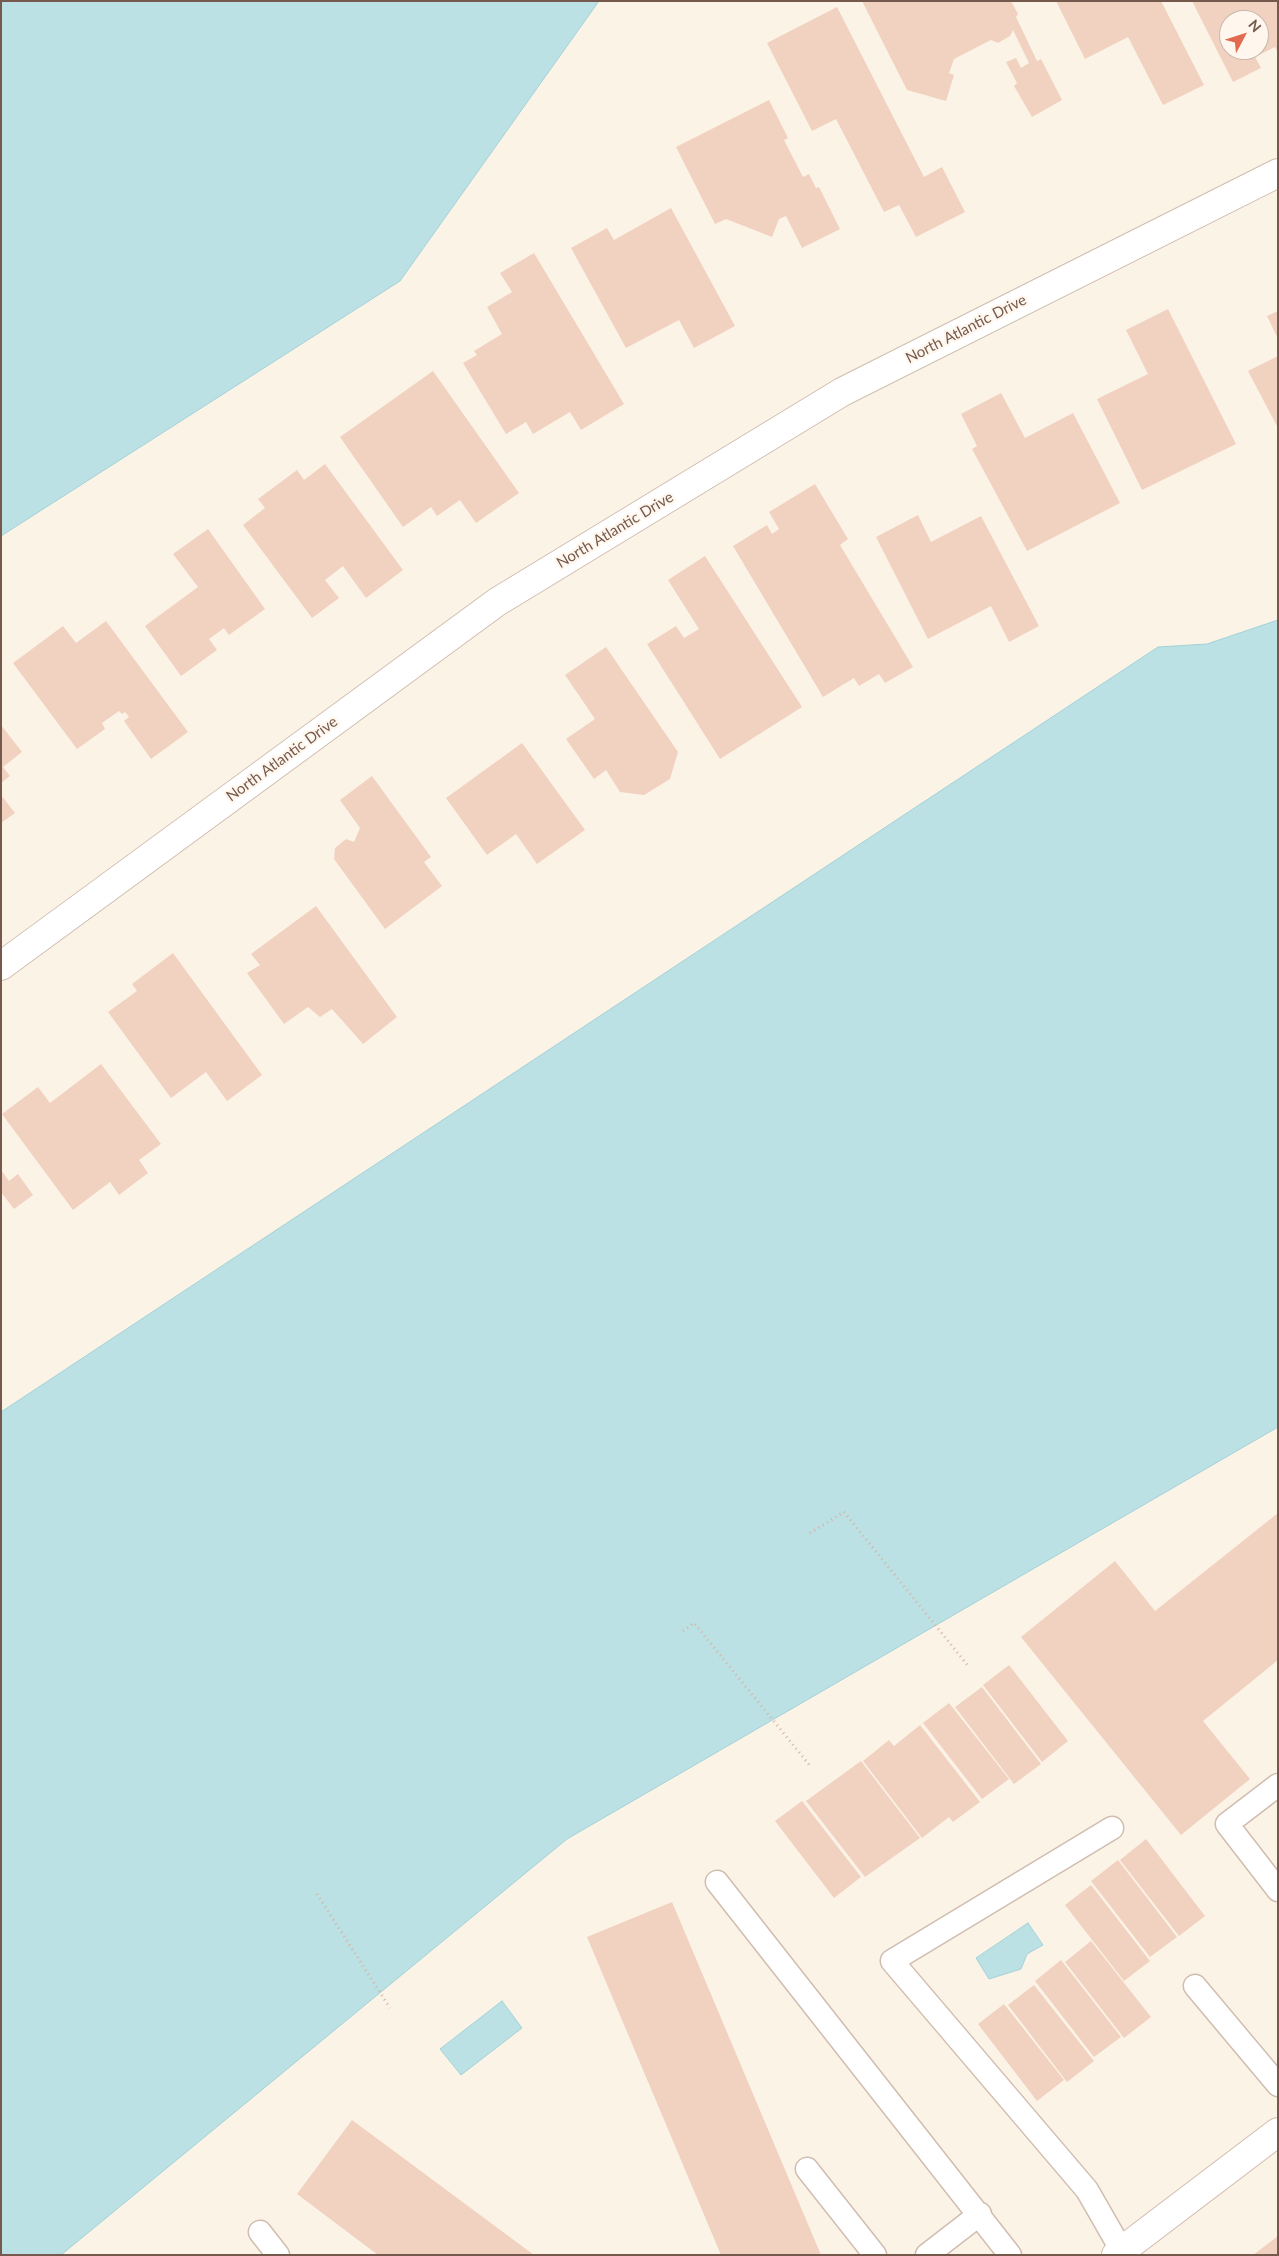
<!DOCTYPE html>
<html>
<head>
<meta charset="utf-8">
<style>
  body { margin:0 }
  #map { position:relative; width:1279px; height:2256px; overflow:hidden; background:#fcf3e7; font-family:Lato,sans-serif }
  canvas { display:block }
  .frame { position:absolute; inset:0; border:2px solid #75594c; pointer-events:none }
  .north { position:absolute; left:1219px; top:10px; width:50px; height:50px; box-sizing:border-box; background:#fff7ee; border:1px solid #c8b8ad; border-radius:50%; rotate:50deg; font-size:14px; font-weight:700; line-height:20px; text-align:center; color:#75594c }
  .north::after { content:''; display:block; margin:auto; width:18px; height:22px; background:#e26a50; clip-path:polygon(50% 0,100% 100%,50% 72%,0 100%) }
</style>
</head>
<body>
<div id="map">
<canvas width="1279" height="2256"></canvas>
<div class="frame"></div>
<div class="north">N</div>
</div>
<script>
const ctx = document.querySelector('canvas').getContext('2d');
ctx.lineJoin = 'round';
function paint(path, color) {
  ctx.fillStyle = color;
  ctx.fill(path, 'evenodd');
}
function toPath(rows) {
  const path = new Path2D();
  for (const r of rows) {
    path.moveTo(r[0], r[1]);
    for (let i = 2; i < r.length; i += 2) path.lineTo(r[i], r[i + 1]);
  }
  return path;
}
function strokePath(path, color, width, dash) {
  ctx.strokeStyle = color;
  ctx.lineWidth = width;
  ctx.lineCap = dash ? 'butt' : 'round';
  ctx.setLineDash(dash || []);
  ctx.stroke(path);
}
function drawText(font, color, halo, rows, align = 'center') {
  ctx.font = font + ' Lato,sans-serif';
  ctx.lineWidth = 4.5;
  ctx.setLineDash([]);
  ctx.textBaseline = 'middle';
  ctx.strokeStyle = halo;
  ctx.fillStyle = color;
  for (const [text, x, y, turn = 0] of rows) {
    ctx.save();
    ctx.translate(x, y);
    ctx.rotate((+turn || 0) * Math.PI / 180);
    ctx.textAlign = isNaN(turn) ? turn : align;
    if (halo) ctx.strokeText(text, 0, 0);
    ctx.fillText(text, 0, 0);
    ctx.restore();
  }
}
const water = toPath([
  [1,1,599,1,400,281,1,536,1,1],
  [1278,620,1278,1427,567,1839,61,2255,1,2255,1,1412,1158,647,1207,644,1278,620],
  [1028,1923,1043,1945,1027,1954,1021,1969,989,1979,976,1958,1028,1923],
  [502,2001,522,2028,461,2075,440,2049,502,2001]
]);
paint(water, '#bce1e5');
strokePath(water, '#a2d1d7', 1);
paint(toPath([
  [862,1,1011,1,1018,14,1016,17,1037,61,1041,59,1062,100,1032,117,1014,86,1017,83,1006,62,1016,58,1021,68,1029,63,1013,30,1010,36,998,43,991,40,954,59,949,73,954,75,946,101,907,90],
  [1056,1,1161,1,1204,85,1163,105,1128,37,1085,59],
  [1192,1,1278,1,1278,53,1275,47,1255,57,1261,68,1233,82],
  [1229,20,1259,20,1259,50,1229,50],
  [837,7,924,177,942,167,965,212,916,237,899,205,884,212,836,119,812,131,767,43],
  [769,100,788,138,784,140,803,177,809,174,816,188,819,187,840,229,802,248,786,216,779,219,772,237,726,219,715,224,676,147],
  [671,208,735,326,694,348,679,320,626,348,571,248,607,228,614,240],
  [534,253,624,404,581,430,570,412,533,434,526,422,506,434,463,363,477,355,474,351,502,334,487,307,512,292,500,273],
  [1168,309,1236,444,1142,490,1097,399,1148,374,1126,330],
  [1278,311,1278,339,1267,316],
  [1278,356,1278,428,1248,371],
  [433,371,519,493,476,523,460,500,437,516,431,507,403,527,340,437],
  [1001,393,1025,438,1073,413,1120,503,1027,551,972,449,977,446,961,414],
  [325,464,403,570,366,598,343,566,325,580,339,598,312,618,243,525,265,508,258,499,297,470,304,480],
  [815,484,848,539,840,545,913,667,885,683,879,674,859,686,854,678,823,697,733,546,767,525,772,534,779,529,769,512],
  [918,515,931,542,981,516,1039,626,1009,642,991,606,928,639,876,537],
  [208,529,265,609,229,635,224,628,209,639,217,650,181,676,145,626,198,587,173,554],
  [705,556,802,707,720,759,647,644,676,626,684,638,699,629,668,580],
  [106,621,188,732,151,759,124,721,129,717,125,712,122,714,119,711,102,723,105,729,77,749,13,663,63,626,76,643],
  [606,647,678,752,670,779,644,795,620,792,606,770,594,779,566,739,595,719,565,675],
  [1,725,22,752,3,767,10,776,1,783],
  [522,743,585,830,537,864,516,834,487,855,446,798],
  [372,776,431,857,424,862,442,886,385,929,334,859,335,848,346,839,354,842,360,828,340,800],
  [1,795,15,813,1,823],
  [316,906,397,1017,363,1044,332,1009,320,1017,308,1007,284,1024,247,973,260,965,251,954],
  [173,953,262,1075,227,1101,206,1072,171,1098,108,1012,137,991,132,984],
  [101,1064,161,1144,139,1160,148,1173,119,1195,110,1182,73,1210,2,1114,38,1087,50,1103],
  [1,1170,9,1181,18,1174,33,1195,14,1209,1,1192],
  [1278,1513,1278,1660,1203,1721,1250,1779,1181,1835,1021,1637,1115,1561,1155,1611],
  [1009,1665,1068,1741,1042,1762,983,1685],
  [982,1687,1041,1764,1014,1784,955,1707],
  [949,1703,1009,1779,982,1799,923,1723],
  [920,1725,980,1802,953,1822,949,1817,922,1838,863,1761,889,1740,894,1746],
  [861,1761,920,1838,865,1877,806,1801],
  [802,1801,861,1877,834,1898,775,1821],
  [1146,1839,1205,1916,1179,1936,1120,1860],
  [1118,1860,1177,1937,1150,1957,1091,1881],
  [1091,1885,1150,1961,1124,1981,1065,1905],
  [672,1902,821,2255,721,2255,587,1937],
  [1091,1941,1151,2017,1124,2038,1065,1962],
  [1061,1960,1121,2037,1094,2057,1035,1981],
  [1034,1985,1094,2061,1067,2082,1008,2005],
  [1004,2004,1064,2080,1037,2101,978,2024],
  [352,2120,534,2255,378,2255,297,2194],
  [1278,2236,1278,2255,1253,2255]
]), '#f1d1bf');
const service = toPath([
  [1278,1785,1227,1824,1278,1890],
  [1112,1828,892,1961,1087,2190,1122,2251],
  [717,1882,1010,2255],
  [1195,1986,1278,2085],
  [807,2169,875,2255],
  [260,2232,278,2255],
  [927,2255,980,2214]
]);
const minor = toPath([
  [1,966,497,602,842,392,1278,173]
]);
const secondary = toPath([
  [1116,2255,1278,2132]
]);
strokePath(service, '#d0bdb0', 25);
strokePath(minor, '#d0bdb0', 30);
strokePath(secondary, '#d2bcae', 30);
strokePath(toPath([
  [810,1533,844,1512,969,1667],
  [683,1631,694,1623,811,1767],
  [317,1894,390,2008]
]), '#d6b4a2', 3, [1, 4]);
strokePath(service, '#fff', 22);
strokePath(minor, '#fff', 28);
strokePath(secondary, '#fff', 28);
drawText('15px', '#75594c', '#fff7ee', [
  ["North Atlantic Drive",966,329,-27],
  ["North Atlantic Drive",615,530,-31],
  ["North Atlantic Drive",282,759,-36]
]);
</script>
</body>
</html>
